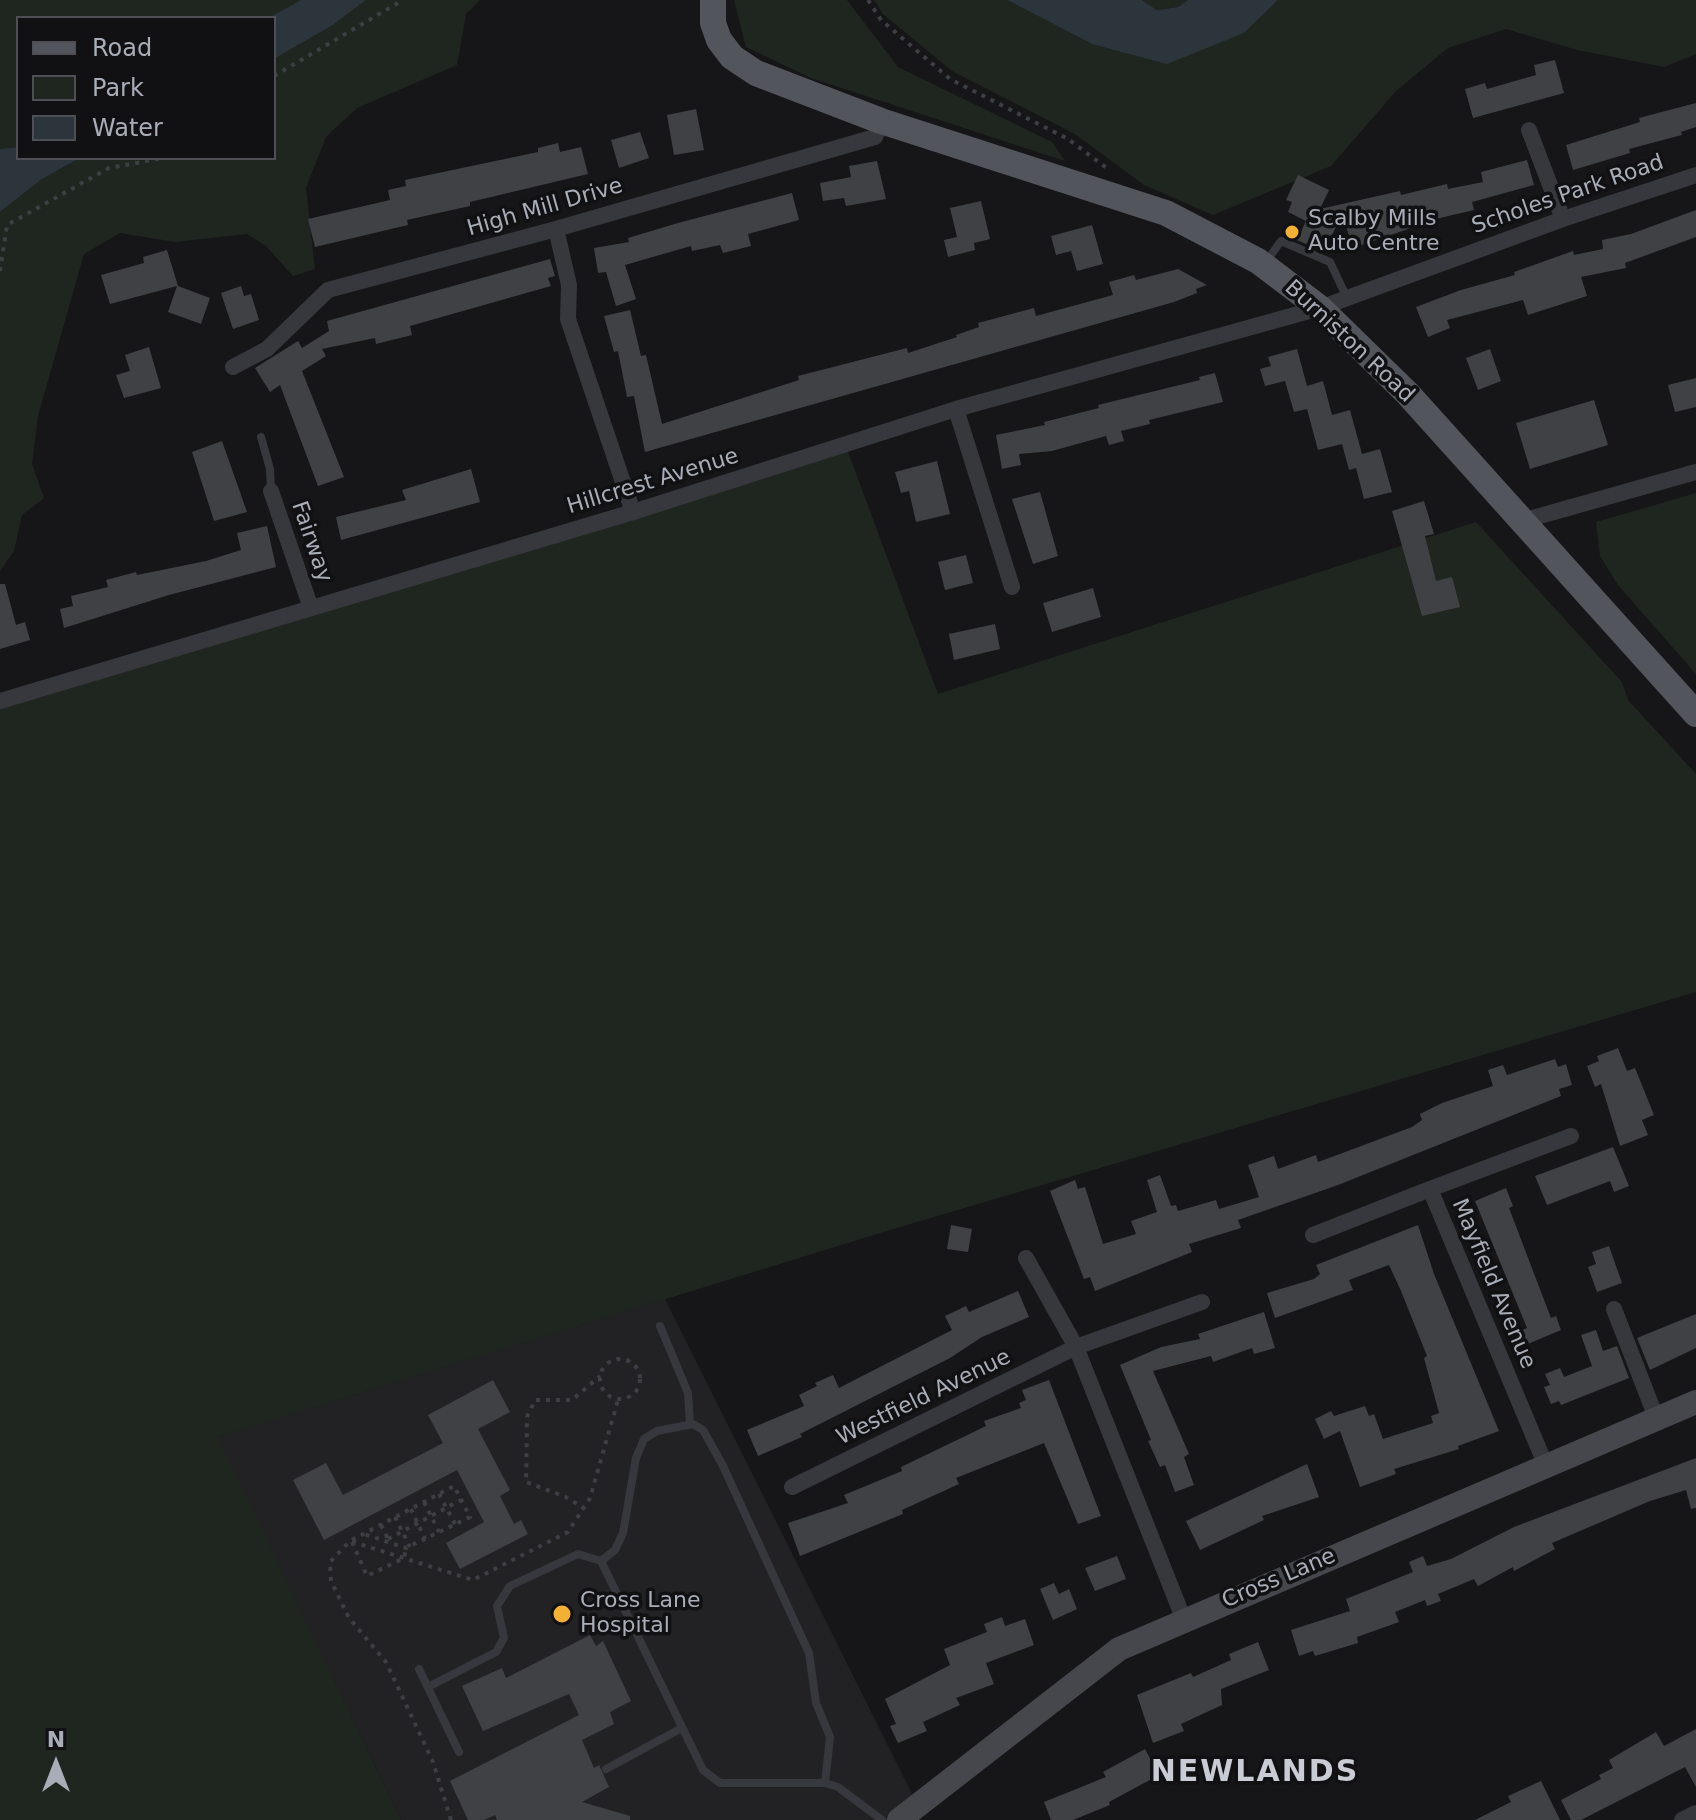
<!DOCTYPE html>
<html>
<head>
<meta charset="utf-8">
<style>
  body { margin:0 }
  #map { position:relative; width:1696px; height:1820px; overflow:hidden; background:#161618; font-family:"DejaVu Sans",sans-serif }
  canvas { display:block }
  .legend { position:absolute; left:16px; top:16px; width:260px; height:144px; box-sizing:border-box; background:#111113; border:2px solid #4d4f55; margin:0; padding:10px 14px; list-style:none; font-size:24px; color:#a8adb8 }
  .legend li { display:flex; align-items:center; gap:16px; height:40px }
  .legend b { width:40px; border:2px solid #4d4f55 }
  .north { position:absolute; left:16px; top:1724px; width:80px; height:80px; -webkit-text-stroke:6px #111113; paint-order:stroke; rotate:0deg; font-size:22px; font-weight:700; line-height:32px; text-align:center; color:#a8adb8 }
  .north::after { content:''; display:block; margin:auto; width:28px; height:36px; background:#a8adb8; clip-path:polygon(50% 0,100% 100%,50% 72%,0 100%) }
</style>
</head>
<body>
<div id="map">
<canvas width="1696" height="1820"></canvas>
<ul class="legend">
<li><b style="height:10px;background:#53555c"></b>Road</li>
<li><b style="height:22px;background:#1e261f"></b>Park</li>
<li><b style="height:22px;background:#2c353c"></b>Water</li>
</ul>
<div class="north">N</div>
</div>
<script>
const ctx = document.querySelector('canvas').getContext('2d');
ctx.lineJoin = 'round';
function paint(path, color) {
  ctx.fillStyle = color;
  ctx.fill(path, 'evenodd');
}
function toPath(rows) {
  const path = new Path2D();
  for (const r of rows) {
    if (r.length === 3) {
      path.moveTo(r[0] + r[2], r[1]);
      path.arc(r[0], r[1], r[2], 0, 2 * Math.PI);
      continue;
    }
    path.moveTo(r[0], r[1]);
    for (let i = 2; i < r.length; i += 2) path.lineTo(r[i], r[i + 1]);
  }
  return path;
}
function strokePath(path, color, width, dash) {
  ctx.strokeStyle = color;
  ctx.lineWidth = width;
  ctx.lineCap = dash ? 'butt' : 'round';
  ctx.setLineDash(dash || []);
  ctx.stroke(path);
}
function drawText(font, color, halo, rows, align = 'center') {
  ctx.font = font + ' "DejaVu Sans",sans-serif';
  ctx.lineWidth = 7;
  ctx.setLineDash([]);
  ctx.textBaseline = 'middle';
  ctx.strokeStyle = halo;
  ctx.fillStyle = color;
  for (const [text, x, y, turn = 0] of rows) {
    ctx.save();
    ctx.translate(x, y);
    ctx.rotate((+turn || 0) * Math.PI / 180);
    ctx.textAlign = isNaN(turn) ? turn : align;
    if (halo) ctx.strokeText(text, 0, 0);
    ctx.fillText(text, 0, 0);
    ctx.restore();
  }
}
paint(toPath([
  [665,1299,918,1806,899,1820,401,1820,217,1437]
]), '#222225');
paint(toPath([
  [0,0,301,0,268,18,18,18,18,147,0,149],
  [366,0,480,0,466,14,457,65,357,108,326,137,306,188,315,269,293,276,266,246,247,234,175,242,120,233,84,254,38,416,32,464,44,498,22,515,14,551,0,571,0,212,42,179,80,158,274,158,274,59,333,25],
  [734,0,847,0,898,67,1052,142,1065,161,811,78,746,47],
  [874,0,1007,0,1092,44,1244,33,1278,0,1696,0,1696,54,1664,67,1577,50,1506,29,1448,48,1396,91,1331,166,1213,215,1144,185,1075,134,952,71,883,14],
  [1142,0,1188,0,1178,7,1157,10],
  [845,444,938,694,1476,522,1622,682,1628,700,1696,774,1696,992,890,1230,218,1437,401,1820,0,1820,0,701],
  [1696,493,1696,674,1618,585,1600,556,1596,522]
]), '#1e261f');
paint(toPath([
  [301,0,366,0,333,25,274,59,274,18,268,18],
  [1007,0,1142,0,1157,10,1178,7,1188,0,1278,0,1244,33,1167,64,1092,44],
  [18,147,18,158,80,158,42,179,0,212,0,149]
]), '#2c353c');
paint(toPath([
  [1555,60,1564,93,1473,118,1465,89,1485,83,1487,89,1536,75,1534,65],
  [1696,103,1696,127,1681,132,1682,135,1629,149,1630,153,1573,170,1566,145,1640,122,1639,118],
  [696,109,704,150,674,155,667,115],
  [640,132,649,158,619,168,611,140],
  [558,143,560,152,581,147,588,174,470,202,470,206,407,220,408,225,315,247,308,219,390,200,388,190,406,186,405,180,538,152,538,148],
  [1527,160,1534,185,1472,202,1474,210,1410,225,1411,228,1353,248,1342,214,1324,252,1297,240,1306,221,1288,212,1292,202,1286,200,1298,175,1329,190,1320,209,1400,191,1401,195,1447,184,1448,189,1483,182,1481,172],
  [877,161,886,199,846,206,844,198,823,201,820,183,851,177,849,166],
  [792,193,799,220,748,234,751,246,723,253,720,245,692,251,691,246,625,265,636,299,616,306,606,272,598,273,594,248,629,242,628,238,678,223],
  [981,201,990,239,974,243,975,250,948,257,944,240,957,237,950,208],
  [1696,210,1696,237,1625,263,1626,268,1581,277,1587,296,1528,315,1523,300,1447,320,1450,328,1428,337,1416,307,1461,290,1515,275,1514,272,1573,251,1574,255,1603,249,1602,240,1631,234],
  [1092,225,1103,264,1077,271,1071,251,1056,255,1051,236],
  [167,250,178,286,210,298,201,324,168,312,177,286,110,304,101,275,144,263,143,257],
  [550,259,555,276,548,278,551,286,410,326,412,335,376,344,375,338,322,349,326,356,302,371,344,477,318,486,280,385,270,392,255,368,298,341,302,348,329,331,327,321],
  [1178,269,1207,285,1196,289,1197,293,1174,302,645,452,634,396,627,397,618,351,614,352,604,316,630,310,641,356,646,355,662,424,799,380,798,376,907,348,908,353,957,337,956,335,979,327,978,323,1034,308,1036,316,1113,295,1109,282,1134,275,1136,280],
  [241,286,244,296,251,294,259,320,233,329,221,293],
  [149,347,161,388,124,398,116,375,130,371,125,355],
  [1297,349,1307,386,1323,381,1332,415,1350,410,1362,454,1380,449,1392,492,1364,499,1356,468,1349,470,1342,444,1318,450,1307,409,1294,412,1285,381,1265,386,1260,369,1271,366,1268,357],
  [1490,349,1501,381,1478,390,1466,358],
  [1215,373,1223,402,1149,420,1150,424,1121,431,1124,441,1109,445,1106,436,1052,451,1019,454,1021,465,1002,469,996,435,1045,425,1044,422,1099,408,1098,405,1200,380,1199,377],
  [1696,378,1696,407,1675,412,1668,385],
  [1594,400,1608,445,1530,469,1516,423],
  [222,441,247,512,214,521,192,452],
  [937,461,950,514,916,522,909,491,901,493,895,472],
  [471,469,480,502,341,540,336,517,406,500,402,490],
  [1040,492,1058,556,1033,564,1012,499],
  [1424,501,1434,534,1425,536,1436,581,1452,577,1460,607,1422,616,1392,511],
  [267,526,276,567,169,595,64,628,60,609,73,606,71,596,108,587,106,580,136,572,137,575,206,561,241,550,237,533],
  [966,555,973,583,945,590,938,562],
  [0,584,5,584,16,625,25,622,30,640,0,649],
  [1093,588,1101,617,1052,632,1043,603],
  [995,624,1000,649,954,660,949,634],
  [1618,1048,1627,1071,1635,1068,1654,1115,1642,1120,1648,1135,1620,1146,1601,1084,1595,1087,1587,1066,1599,1061,1597,1056],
  [1555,1059,1558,1067,1566,1064,1572,1085,1559,1089,1561,1096,1338,1185,1238,1220,1241,1228,1189,1244,1192,1252,1095,1291,1090,1277,1084,1279,1050,1191,1075,1180,1078,1189,1085,1187,1103,1244,1136,1234,1131,1221,1157,1212,1147,1180,1160,1175,1171,1206,1176,1205,1178,1211,1216,1200,1219,1209,1259,1197,1248,1165,1274,1156,1278,1169,1316,1155,1318,1162,1329,1158,1412,1127,1422,1120,1420,1114,1442,1103,1493,1086,1488,1070,1503,1065,1507,1075],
  [1613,1147,1629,1186,1614,1192,1610,1181,1547,1205,1535,1176],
  [1506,1188,1513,1206,1509,1208,1551,1318,1556,1316,1561,1330,1516,1349,1510,1336,1527,1328,1475,1201],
  [951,1225,972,1229,968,1252,947,1249],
  [1418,1225,1434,1274,1499,1431,1458,1446,1459,1449,1394,1469,1396,1474,1360,1487,1340,1431,1324,1439,1315,1419,1331,1411,1334,1416,1365,1406,1369,1416,1374,1414,1383,1439,1433,1423,1431,1416,1439,1413,1424,1358,1427,1356,1401,1291,1389,1265,1349,1280,1353,1290,1275,1318,1267,1293,1314,1279,1320,1274,1316,1265],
  [1609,1246,1622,1283,1597,1292,1588,1267,1596,1264,1592,1252],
  [1018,1291,1029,1317,982,1337,950,1358,800,1434,802,1437,758,1456,747,1430,804,1406,799,1395,817,1386,815,1383,833,1375,839,1388,952,1330,945,1316,966,1306,969,1312],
  [1264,1312,1275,1348,1254,1354,1252,1348,1213,1362,1211,1356,1153,1371,1189,1454,1184,1457,1194,1485,1175,1492,1165,1465,1160,1467,1148,1441,1151,1440,1120,1365,1161,1347,1200,1339,1198,1334],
  [1696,1314,1696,1348,1650,1370,1637,1338],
  [1596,1330,1603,1351,1617,1346,1629,1378,1561,1405,1559,1401,1551,1404,1544,1387,1550,1385,1545,1374,1560,1368,1564,1377,1592,1366,1581,1335],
  [493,1380,510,1412,478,1429,510,1490,500,1496,514,1524,521,1520,528,1534,460,1569,446,1543,484,1522,457,1470,324,1540,293,1480,326,1463,343,1495,443,1443,428,1415],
  [1049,1380,1101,1516,1078,1524,1044,1443,956,1478,959,1484,902,1510,903,1514,800,1556,788,1523,848,1503,844,1495,902,1471,901,1467,986,1426,984,1421,1021,1408,1019,1403,1026,1400,1022,1390],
  [1696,1458,1696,1508,1691,1509,1686,1490,1650,1501,1552,1543,1555,1549,1514,1571,1513,1567,1478,1586,1474,1579,1438,1594,1441,1601,1427,1606,1425,1600,1395,1612,1399,1622,1357,1637,1358,1643,1315,1656,1313,1651,1299,1656,1291,1630,1350,1611,1346,1599,1413,1572,1409,1562,1423,1556,1427,1566,1451,1559,1514,1527],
  [1307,1464,1319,1497,1262,1516,1264,1520,1200,1550,1186,1521],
  [1117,1556,1126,1579,1095,1591,1085,1568],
  [1054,1583,1059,1594,1069,1589,1077,1609,1053,1620,1040,1589],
  [1002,1617,1005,1626,1025,1619,1034,1645,986,1663,994,1684,956,1698,960,1705,923,1722,927,1731,898,1743,890,1726,896,1724,885,1699,950,1665,944,1649,987,1632,984,1624],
  [590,1635,596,1646,603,1641,631,1701,610,1712,614,1724,582,1740,594,1768,599,1765,609,1787,582,1802,630,1816,630,1820,497,1820,495,1815,484,1820,468,1820,450,1781,579,1715,569,1694,483,1731,462,1686,502,1668,506,1678],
  [1258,1642,1269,1670,1221,1689,1222,1705,1181,1724,1184,1731,1153,1743,1137,1695,1191,1673,1193,1677,1231,1660,1229,1654],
  [1696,1729,1696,1787,1685,1767,1581,1820,1571,1820,1561,1800,1601,1779,1599,1775,1613,1768,1609,1760,1656,1732,1664,1746],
  [1145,1749,1159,1775,1109,1802,1110,1805,1073,1820,1051,1820,1044,1802,1106,1777,1103,1772],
  [1541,1781,1560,1820,1475,1820,1511,1802,1508,1796]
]), '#404145');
strokePath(toPath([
  [868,0,881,20,950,79,1068,139,1108,169],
  [274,76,403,0],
  [0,271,7,225,109,168,163,158],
  [620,1379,20],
  [439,1494,455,1524],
  [424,1502,439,1532],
  [411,1509,425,1539],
  [585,1509,566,1497,526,1482,527,1417,535,1400,572,1400,600,1376],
  [395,1517,410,1547],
  [381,1525,389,1541],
  [388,1539,461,1500],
  [352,1540,454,1486,470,1517,406,1548,364,1534],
  [352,1542,367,1576,404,1558,406,1548],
  [451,1820,433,1762,386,1662,349,1618,331,1581,330,1562,350,1541,473,1580,568,1532,590,1498,618,1400]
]), '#3d3f44', 4, [4, 6]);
strokePath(toPath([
  [1266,262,1281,241,1330,262,1347,298],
  [261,437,270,469,271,491],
  [660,1326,688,1393,690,1424],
  [419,1669,459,1752],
  [428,1687,496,1652,504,1638,497,1606,510,1586,578,1554,601,1561],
  [606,1769,680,1729],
  [825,1783,830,1737,816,1703,809,1653,723,1466,703,1430,693,1424,657,1431,644,1439,636,1458,623,1533,615,1550,601,1561,703,1770,720,1783,825,1783,838,1787,882,1820]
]), '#37383d', 8);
strokePath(toPath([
  [1529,130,1563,219],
  [556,229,569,285,568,319,633,512],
  [233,367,267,349,328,290,556,229,875,137,881,121],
  [956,409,1012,587],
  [271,491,311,608],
  [1522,521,1696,472],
  [0,701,633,512,956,409,1320,308,1563,219,1696,175],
  [1430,1189,1571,1136],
  [1313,1235,1430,1189,1546,1466],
  [1026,1258,1076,1347,1184,1620],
  [1614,1309,1657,1420],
  [792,1487,1076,1347,1202,1302],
  [1682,1820,1696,1813]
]), '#37383d', 16);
strokePath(toPath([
  [899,1820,1119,1649,1696,1402]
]), '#45474d', 24);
strokePath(toPath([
  [713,0,713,23,719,40,732,57,756,73,881,121,1166,213,1258,261,1320,308,1408,394,1696,714]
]), '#53555c', 26);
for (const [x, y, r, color] of [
  [1292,232,8,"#f2b134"],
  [562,1614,10,"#f2b134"]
]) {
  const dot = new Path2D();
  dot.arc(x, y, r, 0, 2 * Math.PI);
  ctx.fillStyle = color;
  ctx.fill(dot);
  strokePath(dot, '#111113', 3);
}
drawText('22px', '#a8adb8', '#111113', [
  ["Scholes Park Road",1568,195,-19],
  ["High Mill Drive",545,208,-16],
  ["Burniston Road",1349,342,43],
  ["Hillcrest Avenue",653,482,-17],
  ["Fairway",311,542,71],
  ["Mayfield Avenue",1493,1284,67],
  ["Westfield Avenue",924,1398,-26],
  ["Cross Lane",1279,1579,-23]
]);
drawText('22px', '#a8adb8', '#111113', [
  ["Scalby Mills",1308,219],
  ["Auto Centre",1308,244],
  ["Cross Lane",580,1601],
  ["Hospital",580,1626]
], 'left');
ctx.letterSpacing = '2px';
drawText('bold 30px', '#c9ccd4', '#111113', [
  ["NEWLANDS",1255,1773]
]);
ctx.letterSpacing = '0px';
</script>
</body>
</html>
